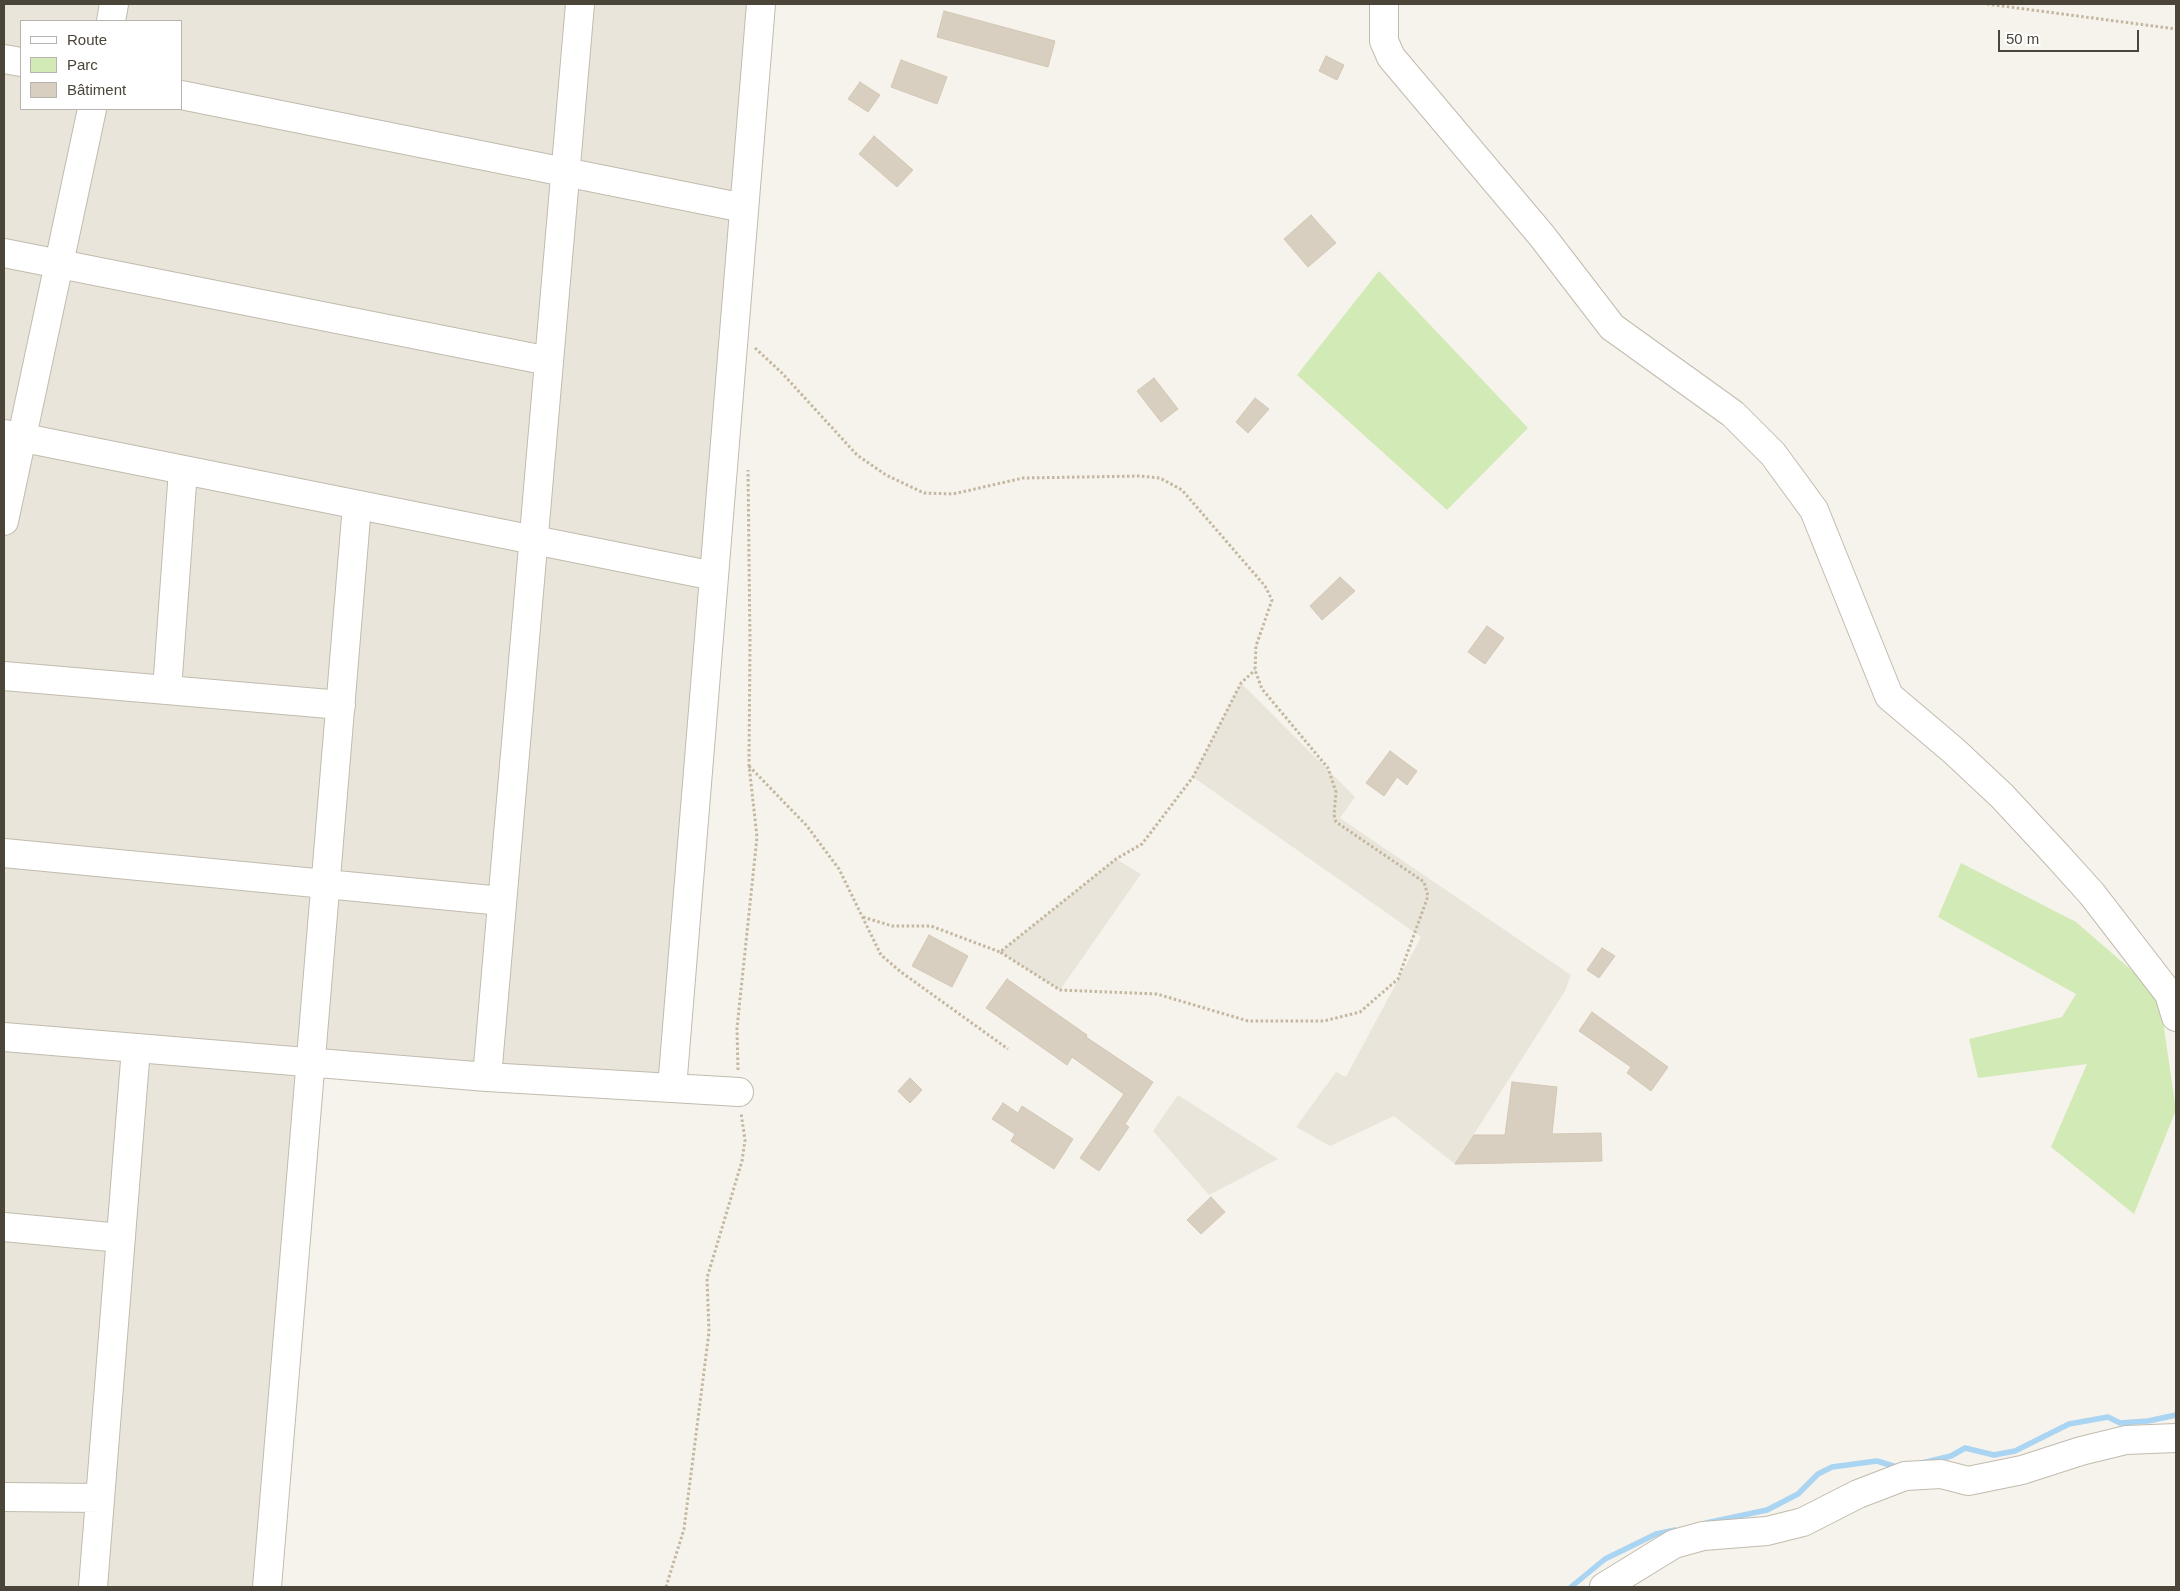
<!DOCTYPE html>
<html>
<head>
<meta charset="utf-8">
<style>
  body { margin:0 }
  #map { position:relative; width:2180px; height:1591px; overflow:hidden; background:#f6f3ec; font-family:Helvetica,sans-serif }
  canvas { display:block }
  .frame { position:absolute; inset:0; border:5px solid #4b4439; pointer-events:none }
  .legend { position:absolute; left:20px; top:20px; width:162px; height:90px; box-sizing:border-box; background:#fff; border:1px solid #b7b4b0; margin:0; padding:6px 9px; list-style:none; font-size:15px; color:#4b4439 }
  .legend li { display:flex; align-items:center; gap:10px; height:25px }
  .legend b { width:25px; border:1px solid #b7b4b0 }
  .scale { position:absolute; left:1998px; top:30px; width:141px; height:22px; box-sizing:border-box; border:2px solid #4b4439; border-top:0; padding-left:6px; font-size:15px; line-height:18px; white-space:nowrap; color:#4b4439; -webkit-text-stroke:4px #fff; paint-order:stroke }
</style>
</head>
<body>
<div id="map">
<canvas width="2180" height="1591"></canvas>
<div class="frame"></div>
<ul class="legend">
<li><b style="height:6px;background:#fff"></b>Route</li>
<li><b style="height:14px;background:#d2eab5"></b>Parc</li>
<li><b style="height:14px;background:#d8cfc1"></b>Bâtiment</li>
</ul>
<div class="scale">50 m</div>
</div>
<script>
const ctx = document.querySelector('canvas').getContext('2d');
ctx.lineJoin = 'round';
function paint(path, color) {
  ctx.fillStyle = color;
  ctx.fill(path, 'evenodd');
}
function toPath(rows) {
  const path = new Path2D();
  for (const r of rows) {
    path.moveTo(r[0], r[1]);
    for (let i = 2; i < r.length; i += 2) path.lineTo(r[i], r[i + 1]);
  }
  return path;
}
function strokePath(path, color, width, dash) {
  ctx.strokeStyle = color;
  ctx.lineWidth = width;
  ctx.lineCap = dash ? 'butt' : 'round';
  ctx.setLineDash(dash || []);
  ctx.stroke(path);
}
paint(toPath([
  [4,4,761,4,672,1088,311,1062,267,1587,4,1587],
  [21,21,181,21,181,109,21,109],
  [1241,683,1355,797,1340,818,1571,975,1565,991,1455,1164,1394,1116,1330,1146,1296,1127,1336,1072,1346,1077,1421,937,1193,777],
  [1116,859,1141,874,1060,990,1000,952],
  [1178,1095,1278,1159,1209,1195,1153,1131]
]), '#eae5da');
paint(toPath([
  [1379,271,1528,428,1447,510,1297,375],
  [1961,863,2076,922,2159,994,2176,1110,2134,1214,2051,1147,2087,1064,1978,1078,1969,1039,2062,1017,2076,994,1938,917]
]), '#d2eab5');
strokePath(toPath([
  [1922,1463,1951,1456,1965,1448,1994,1455,2015,1451,2069,1424,2108,1417,2120,1423,2148,1421,2176,1415],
  [1706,1523,1767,1510,1798,1494,1818,1474,1832,1467,1877,1461,1900,1468],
  [1571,1587,1605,1559,1656,1534,1675,1530]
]), '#a9d4f2', 5.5);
const building = toPath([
  [944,11,1055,41,1048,67,937,37,944,11],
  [1326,56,1344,65,1337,80,1319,71,1326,56],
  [901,60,947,77,937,104,891,87,901,60],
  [860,82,880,95,868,112,848,99,860,82],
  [874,136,913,170,897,187,859,154,874,136],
  [1311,215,1336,243,1308,267,1284,239,1311,215],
  [1154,378,1178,409,1161,422,1137,391,1154,378],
  [1255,398,1269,409,1248,433,1236,422,1255,398],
  [1340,577,1355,591,1322,620,1310,606,1340,577],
  [1487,626,1504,638,1485,664,1468,652,1487,626],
  [1390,751,1417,771,1407,785,1397,777,1384,796,1366,783,1390,751],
  [929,935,968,956,952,987,912,966,929,935],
  [1602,948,1615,956,1599,978,1587,970,1602,948],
  [1007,979,1087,1035,1086,1037,1153,1082,1125,1124,1129,1127,1099,1171,1080,1158,1124,1094,1072,1057,1067,1065,986,1008,1007,979],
  [1592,1012,1668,1067,1651,1091,1627,1073,1631,1067,1579,1031,1592,1012],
  [910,1078,922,1090,910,1103,898,1091,910,1078],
  [1512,1082,1557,1087,1552,1134,1601,1133,1602,1161,1455,1164,1474,1135,1505,1135,1512,1082],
  [1003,1103,1018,1113,1022,1106,1073,1139,1054,1169,1011,1141,1015,1134,992,1119,1003,1103],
  [1211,1197,1225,1212,1201,1234,1187,1220,1211,1197]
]);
paint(building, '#d8cfc1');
strokePath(building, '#d3c7b4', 1);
const minor = toPath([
  [1384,4,1384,41,1391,57,1542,236,1612,327,1733,414,1773,454,1814,510,1889,696,1954,751,2002,796,2055,853,2092,894,2169,994,2176,1017],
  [111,21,114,4],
  [4,59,21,62],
  [181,95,744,208],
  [4,253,549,361],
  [4,434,714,576],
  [4,521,92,109],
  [4,676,341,705],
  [167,690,183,470],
  [4,853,502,901],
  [4,1037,487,1077,739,1092],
  [487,1077,580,4],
  [672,1088,761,4],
  [4,1227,121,1238],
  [4,1497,100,1498],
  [93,1587,136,1048],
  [267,1587,357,505],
  [1604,1587,1674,1544,1703,1536,1767,1531,1803,1522,1858,1494,1905,1476,1941,1474,1968,1481,2022,1470,2081,1451,2126,1440,2176,1438]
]);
strokePath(minor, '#c2bbae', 30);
strokePath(toPath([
  [1987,4,2176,29],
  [755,348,782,373,857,455,886,475,924,493,953,494,1023,478,1140,476,1160,478,1182,490,1265,586,1272,600,1256,646,1255,670,1262,689,1328,768,1336,792,1334,815,1336,822,1424,882,1428,896,1398,979,1360,1012,1324,1021,1248,1021,1157,994,1060,990,1000,952],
  [749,766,807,826,839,869,881,955,901,972,1008,1049],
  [863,917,892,926,931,926,1000,952,1116,859,1142,844,1193,777,1241,683,1255,670],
  [738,1070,737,1028,757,837,749,765,750,643,748,470],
  [666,1587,684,1529,709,1332,707,1278,742,1161,745,1140,741,1113]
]), '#c4b79f', 3, [2.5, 2.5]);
strokePath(minor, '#fff', 28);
</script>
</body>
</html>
